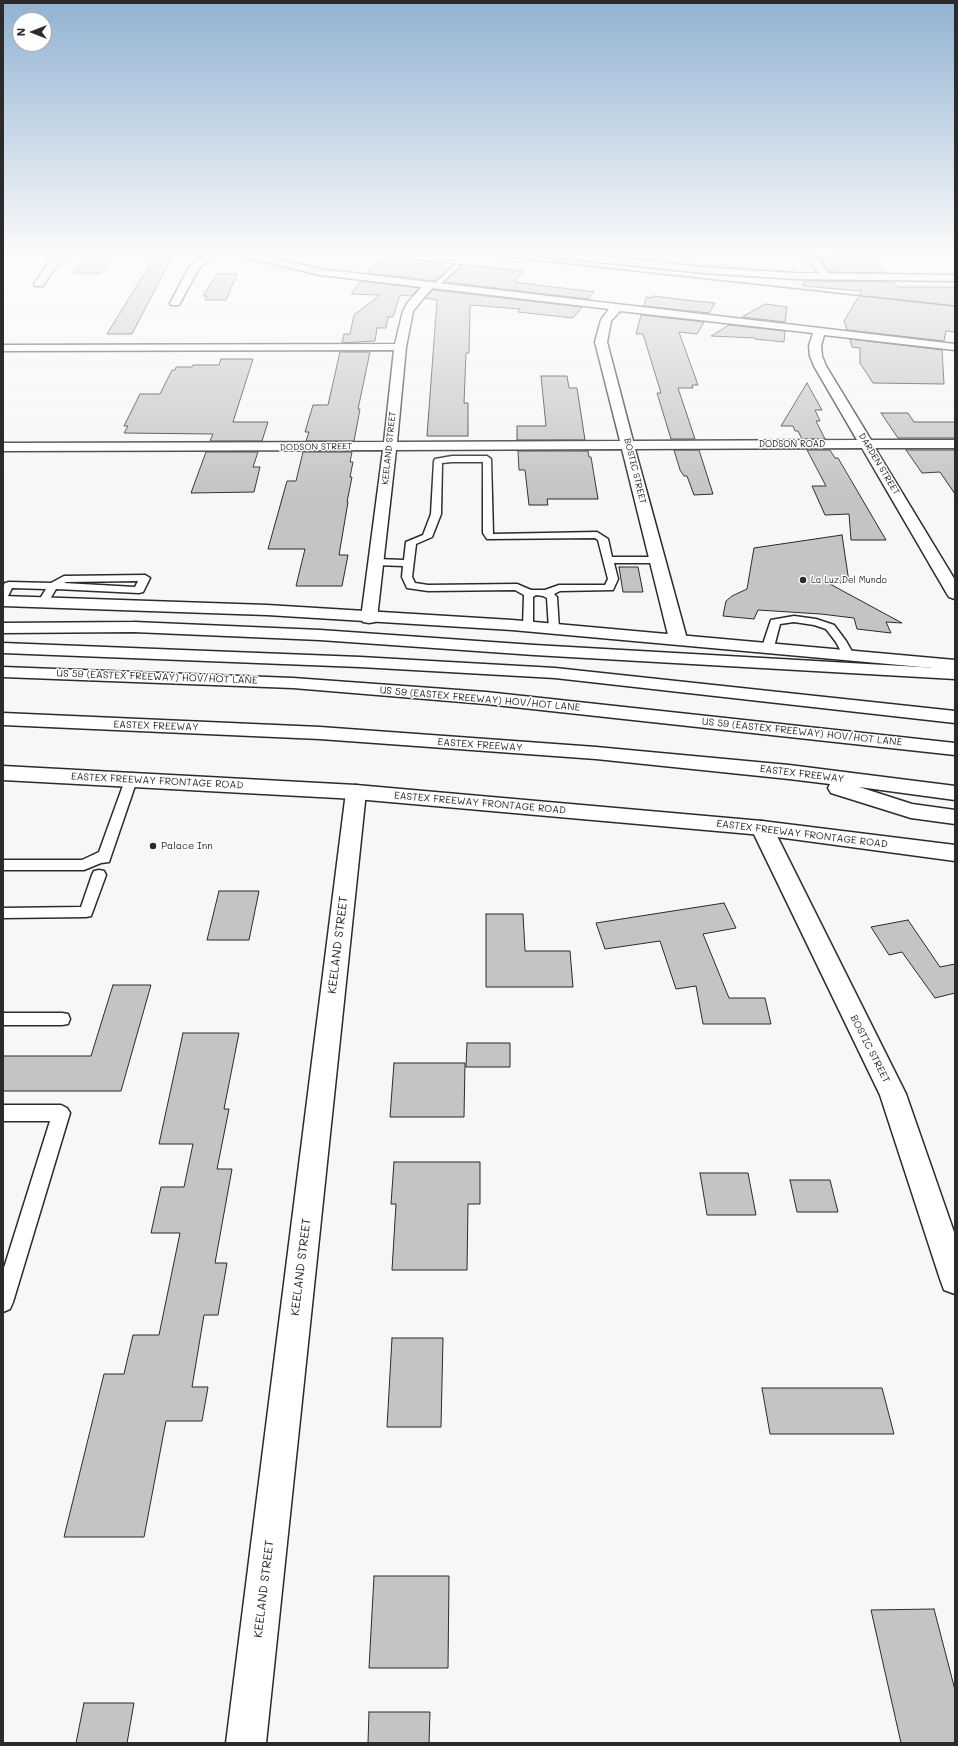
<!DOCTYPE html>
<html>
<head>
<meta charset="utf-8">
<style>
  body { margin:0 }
  #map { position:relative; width:958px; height:1746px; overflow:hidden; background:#f7f7f7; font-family:Mali,sans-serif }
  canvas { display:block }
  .frame { position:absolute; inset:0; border:4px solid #2b2b2b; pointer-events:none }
  .north { position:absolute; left:12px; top:12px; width:40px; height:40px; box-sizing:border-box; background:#fff; border:1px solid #aaa; border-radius:50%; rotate:270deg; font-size:11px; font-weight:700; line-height:16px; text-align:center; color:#2b2b2b }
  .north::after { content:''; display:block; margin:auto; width:14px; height:18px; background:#2b2b2b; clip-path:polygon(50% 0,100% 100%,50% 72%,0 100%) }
</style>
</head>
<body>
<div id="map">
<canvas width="958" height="1746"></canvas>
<div class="frame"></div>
<div class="north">N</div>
</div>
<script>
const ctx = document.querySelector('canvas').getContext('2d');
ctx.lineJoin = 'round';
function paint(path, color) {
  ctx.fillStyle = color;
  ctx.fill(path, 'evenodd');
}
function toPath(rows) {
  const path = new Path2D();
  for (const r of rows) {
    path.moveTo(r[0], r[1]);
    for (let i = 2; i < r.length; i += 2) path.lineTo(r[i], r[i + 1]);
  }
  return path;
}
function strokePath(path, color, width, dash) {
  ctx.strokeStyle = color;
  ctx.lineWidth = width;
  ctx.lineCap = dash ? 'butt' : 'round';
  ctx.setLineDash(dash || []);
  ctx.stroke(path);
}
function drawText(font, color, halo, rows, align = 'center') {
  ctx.font = font + ' Mali,sans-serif';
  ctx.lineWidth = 3;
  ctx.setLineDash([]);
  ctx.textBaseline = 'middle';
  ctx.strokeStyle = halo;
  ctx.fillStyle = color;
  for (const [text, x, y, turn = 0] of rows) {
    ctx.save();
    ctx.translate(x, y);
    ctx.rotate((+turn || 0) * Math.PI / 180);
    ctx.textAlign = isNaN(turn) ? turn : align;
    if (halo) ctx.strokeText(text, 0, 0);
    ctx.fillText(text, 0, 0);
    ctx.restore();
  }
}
paint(toPath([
  [592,253,741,253,752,270]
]), '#d9d9d9');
const building = toPath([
  [91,253,116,253,100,273,74,273,91,253],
  [157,253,174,253,132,334,107,334,157,253],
  [836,253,869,253,885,273,829,272,816,255,837,255,836,253],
  [381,258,402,258,455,264,435,281,367,273,376,263,380,263,381,258],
  [456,264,524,271,514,282,594,292,588,299,444,282,461,267,461,265,456,264],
  [217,274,237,274,226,300,205,300,207,296,203,296,217,274],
  [361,281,419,288,411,296,400,295,393,317,388,317,386,328,377,328,375,341,342,343,344,334,350,334,354,315,380,295,351,294,361,281],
  [804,281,893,282,898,287,955,287,955,332,946,331,944,341,847,330,844,321,862,291,803,286,804,281],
  [433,290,582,307,573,318,518,312,520,309,470,305,469,353,466,353,464,403,468,403,468,436,427,436,437,300,425,298,433,290],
  [654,296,685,300,715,303,709,313,644,306,646,297,653,298,654,296],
  [765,304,787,307,785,322,742,317,765,304],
  [641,315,704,322,697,334,679,332,698,385,692,385,693,388,678,388,695,439,671,439,657,393,661,393,643,334,636,334,641,315],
  [729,325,785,331,784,342,755,339,755,338,711,336,729,325],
  [850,339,942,350,944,384,873,383,860,363,860,348,852,347,850,339],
  [340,352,370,352,358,409,360,409,354,441,306,441,309,432,305,432,313,405,328,405,340,352],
  [221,359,253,359,233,422,268,422,262,441,210,441,213,434,124,433,128,426,124,426,140,394,160,394,172,370,175,370,176,367,192,367,193,365,219,365,221,359],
  [541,376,567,376,569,388,577,388,585,440,517,440,517,426,546,426,541,376],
  [807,383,822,410,815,410,820,421,816,421,825,439,802,439,798,431,795,431,793,426,781,426,807,383],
  [881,413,908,413,914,422,955,422,955,438,898,438,881,413],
  [674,450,699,450,713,494,694,495,687,476,684,476,680,470,674,450],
  [807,450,830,450,835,458,838,458,886,540,851,540,849,514,825,515,812,486,826,486,807,450],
  [906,450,955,450,955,494,940,472,922,473,906,450],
  [518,451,588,451,589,457,591,457,598,499,547,499,548,505,529,505,525,470,519,470,518,451],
  [206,452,258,452,253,467,260,467,254,492,191,493,206,452],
  [303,452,352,452,350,462,353,462,350,477,352,477,347,502,348,502,339,555,348,555,342,586,296,586,305,549,268,549,287,481,296,481,303,452],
  [842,535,849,582,830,584,902,623,886,622,891,633,857,629,854,618,821,614,758,610,754,619,723,616,726,601,732,596,747,589,754,548,842,535],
  [619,567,638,567,643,592,623,592,619,567],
  [219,891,259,891,249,940,207,940,219,891],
  [724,903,736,928,703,934,729,998,765,998,771,1024,703,1024,696,986,676,989,660,941,605,949,596,923,724,903],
  [486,914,523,914,525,951,570,951,573,987,486,987,486,914],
  [908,920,940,967,955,964,955,993,935,998,902,952,889,955,871,927,908,920],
  [113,985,151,985,121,1091,3,1091,3,1056,91,1056,113,985],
  [183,1033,239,1033,224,1109,229,1109,217,1169,232,1169,215,1263,227,1263,218,1315,204,1315,192,1387,208,1387,202,1421,166,1421,144,1537,64,1537,104,1374,124,1374,133,1335,159,1335,180,1233,151,1233,161,1187,184,1187,193,1144,159,1144,183,1033],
  [467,1043,510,1043,510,1067,466,1067,467,1043],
  [394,1063,465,1063,464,1117,390,1117,394,1063],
  [394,1162,480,1162,480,1204,468,1204,467,1270,392,1270,396,1204,391,1204,394,1162],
  [700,1173,748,1173,756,1215,707,1215,700,1173],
  [790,1180,830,1180,838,1212,797,1212,790,1180],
  [392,1338,443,1338,441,1427,387,1427,392,1338],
  [762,1388,882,1388,894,1434,770,1434,762,1388],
  [374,1576,449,1576,448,1668,369,1668,374,1576],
  [934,1609,955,1690,955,1743,901,1743,871,1610,934,1609],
  [84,1703,134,1703,127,1743,76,1743,84,1703],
  [369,1712,430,1712,429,1743,368,1743,369,1712]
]);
paint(building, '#c4c4c4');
strokePath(building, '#2b2b2b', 1);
const service = toPath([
  [455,265,460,266,437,287,433,287,433,285,455,265],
  [452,456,487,456,491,459,493,534,597,532,608,539,612,557,658,557,663,560,658,563,614,563,618,579,613,590,560,591,554,594,557,597,559,629,554,632,549,629,547,598,543,596,536,595,533,597,533,627,528,630,523,627,524,595,515,590,428,591,407,588,402,577,403,566,376,565,371,562,376,559,404,560,406,542,423,535,431,514,434,461,435,459,452,456],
  [452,462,483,462,483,533,487,539,595,538,598,540,608,579,605,585,559,585,545,590,531,590,517,584,428,585,415,583,412,577,416,544,432,537,441,514,442,463,452,462],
  [145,575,150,578,143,592,139,593,56,589,47,604,43,605,38,602,46,589,12,588,7,598,3,599,3,587,5,583,9,582,51,583,64,576,145,575],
  [138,581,135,587,64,583,66,582,138,581],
  [794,616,816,619,834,625,846,641,854,655,852,657,844,657,836,642,826,629,814,625,794,622,780,624,774,647,768,650,764,649,762,647,771,620,794,616],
  [131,776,136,777,137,780,109,862,101,863,84,870,3,870,3,860,82,860,99,852,125,780,126,777,131,776],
  [99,870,104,871,106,875,91,916,86,917,3,918,3,908,81,907,92,875,94,871,99,870],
  [3,1013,62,1013,68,1014,70,1019,68,1024,62,1025,3,1025,3,1013],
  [3,1105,61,1105,67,1108,70,1113,13,1302,10,1309,3,1312,3,1271,50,1121,3,1121,3,1105]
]);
const minor = toPath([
  [59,253,69,253,54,269,43,286,35,286,34,284,47,265,59,253],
  [206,253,217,253,199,268,179,305,171,305,170,303,190,266,206,253],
  [233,253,251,253,320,269,955,344,955,350,824,335,821,346,822,356,826,366,871,440,955,440,955,448,875,448,955,580,955,599,949,597,947,594,862,448,635,449,687,639,684,643,678,644,672,643,669,639,622,449,396,450,377,618,375,622,369,623,363,622,361,618,383,450,3,451,3,443,384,442,394,350,3,351,3,345,395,344,403,311,408,302,422,287,320,275,235,255,233,253],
  [432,288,609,309,601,320,595,342,620,441,397,442,406,347,413,311,432,288],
  [620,311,813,333,809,346,810,356,814,366,857,440,633,441,607,342,611,321,620,311],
  [803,253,813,253,831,277,829,279,823,279,803,253],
  [356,785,363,787,366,792,266,1743,226,1743,346,792,349,787,356,785],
  [762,821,769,823,773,828,906,1094,955,1235,955,1294,944,1290,940,1279,880,1095,751,828,755,823,762,821]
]);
const secondary = toPath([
  [537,253,570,253,703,267,795,273,955,275,955,281,795,279,703,273,542,256,537,253],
  [3,596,267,605,512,620,955,660,955,670,512,630,267,615,3,606,3,596],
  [3,766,356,785,762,821,955,845,955,861,762,835,356,799,3,780,3,766]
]);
const motorway = toPath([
  [134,622,320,630,534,645,955,669,955,679,534,655,320,640,134,632,3,633,3,623,134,622],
  [3,643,360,657,555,668,955,711,955,723,555,678,360,667,3,653,3,643],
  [3,667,293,678,486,692,955,743,955,755,486,704,293,688,3,677,3,667],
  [3,713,320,727,596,747,789,765,955,786,955,800,859,787,912,804,955,810,955,824,911,818,831,793,828,788,830,784,789,779,596,759,320,739,3,725,3,713]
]);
strokePath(service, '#2b2b2b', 3);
strokePath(minor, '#2b2b2b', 3);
strokePath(secondary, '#2b2b2b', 3);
strokePath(motorway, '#2b2b2b', 3);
paint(service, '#fff');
paint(minor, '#fff');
paint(secondary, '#fff');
paint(motorway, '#fff');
strokePath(toPath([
  [467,253,955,306]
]), '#2b2b2b', 1.5);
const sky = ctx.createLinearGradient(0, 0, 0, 498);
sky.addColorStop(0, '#91b2d2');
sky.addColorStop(0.51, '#fbfbfb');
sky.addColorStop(1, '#fbfbfb00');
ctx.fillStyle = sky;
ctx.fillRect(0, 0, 958, 498);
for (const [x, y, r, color] of [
  [803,580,4,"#2b2b2b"],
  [153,846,4,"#2b2b2b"]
]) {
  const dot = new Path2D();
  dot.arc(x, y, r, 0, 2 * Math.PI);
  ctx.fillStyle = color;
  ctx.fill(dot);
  strokePath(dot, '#fff', 1.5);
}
drawText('9px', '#2b2b2b', '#fff', [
  ["DODSON ROAD",792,444],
  ["DODSON STREET",316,447,-1],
  ["KEELAND STREET",389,448,-84],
  ["DARDEN STREET",879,464,59],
  ["BOSTIC STREET",635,471,76]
]);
drawText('9px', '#2b2b2b', '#fff', [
  ["La Luz Del Mundo",811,580]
], 'left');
drawText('10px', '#2b2b2b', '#fff', [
  ["US 59 (EASTEX FREEWAY) HOV/HOT LANE",157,677,2],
  ["US 59 (EASTEX FREEWAY) HOV/HOT LANE",480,699,5],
  ["EASTEX FREEWAY",156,726,2],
  ["US 59 (EASTEX FREEWAY) HOV/HOT LANE",802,732,6],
  ["EASTEX FREEWAY",480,745,4],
  ["EASTEX FREEWAY",802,774,7],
  ["EASTEX FREEWAY FRONTAGE ROAD",157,781,3],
  ["EASTEX FREEWAY FRONTAGE ROAD",480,803,5],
  ["EASTEX FREEWAY FRONTAGE ROAD",802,834,7],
  ["BOSTIC STREET",870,1049,63]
]);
drawText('10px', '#2b2b2b', '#fff', [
  ["Palace Inn",161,846]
], 'left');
drawText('12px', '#2b2b2b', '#fff', [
  ["KEELAND STREET",338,945,-83],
  ["KEELAND STREET",301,1267,-83],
  ["KEELAND STREET",264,1589,-83]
]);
</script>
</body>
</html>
